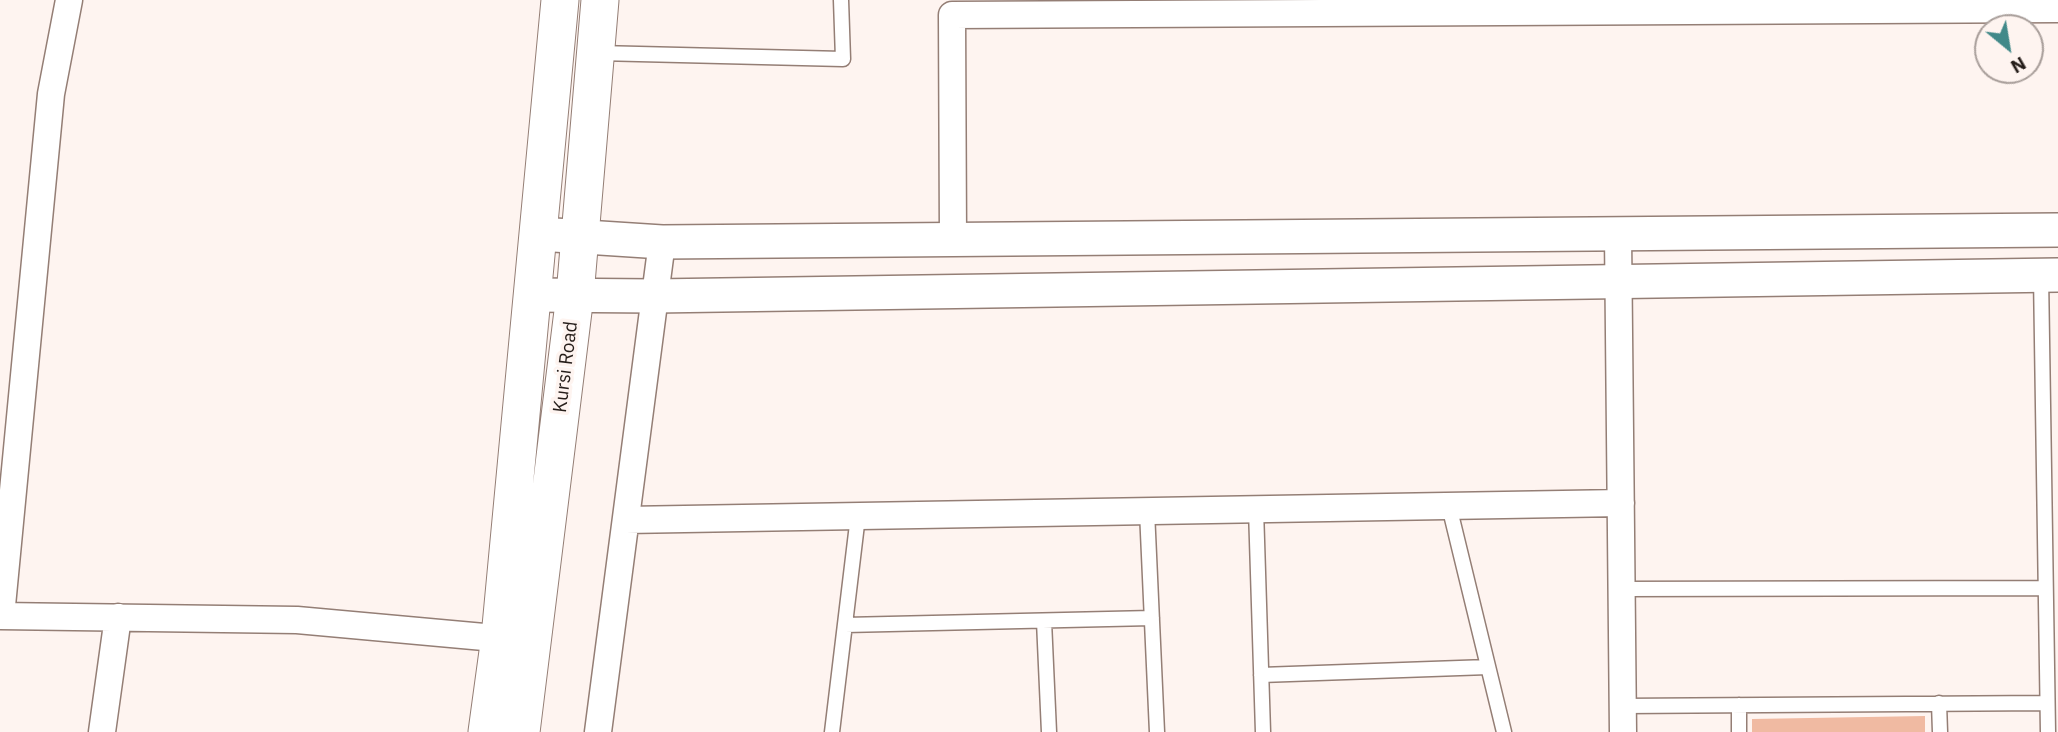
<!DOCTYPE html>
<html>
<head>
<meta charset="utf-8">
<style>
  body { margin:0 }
  #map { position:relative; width:2058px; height:732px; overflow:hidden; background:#fef4f0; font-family:"IBM Plex Sans",sans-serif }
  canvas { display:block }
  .north { position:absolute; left:1974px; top:14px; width:70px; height:70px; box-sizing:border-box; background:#fef4f0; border:2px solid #a89e9a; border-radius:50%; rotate:150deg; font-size:19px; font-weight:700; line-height:28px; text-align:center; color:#261e1a }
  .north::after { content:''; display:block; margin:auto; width:24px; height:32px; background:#418989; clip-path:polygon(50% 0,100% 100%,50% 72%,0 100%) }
</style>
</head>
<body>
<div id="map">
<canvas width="2058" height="732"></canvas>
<div class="north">N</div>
</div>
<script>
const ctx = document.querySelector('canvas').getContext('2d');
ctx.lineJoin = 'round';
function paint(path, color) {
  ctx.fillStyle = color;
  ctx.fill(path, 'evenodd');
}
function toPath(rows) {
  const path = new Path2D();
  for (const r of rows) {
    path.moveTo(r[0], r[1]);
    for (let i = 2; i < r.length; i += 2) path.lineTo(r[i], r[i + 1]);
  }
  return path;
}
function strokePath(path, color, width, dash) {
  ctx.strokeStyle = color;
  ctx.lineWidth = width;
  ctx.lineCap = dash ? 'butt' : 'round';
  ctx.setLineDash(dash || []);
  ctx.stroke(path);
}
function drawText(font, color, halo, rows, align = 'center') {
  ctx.font = font + ' "IBM Plex Sans",sans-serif';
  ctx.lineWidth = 7;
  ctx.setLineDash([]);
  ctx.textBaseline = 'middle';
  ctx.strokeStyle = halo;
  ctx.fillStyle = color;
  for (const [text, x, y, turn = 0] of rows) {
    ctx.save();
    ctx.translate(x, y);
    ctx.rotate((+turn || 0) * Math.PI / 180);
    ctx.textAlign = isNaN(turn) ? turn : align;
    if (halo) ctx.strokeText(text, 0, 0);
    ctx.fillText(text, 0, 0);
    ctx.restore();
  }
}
paint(toPath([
  [1925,716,1925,732,1752,732,1752,719]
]), '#f0baa2');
const service = toPath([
  [598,53,843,59,841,0],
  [2041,275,2048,732],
  [1449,506,1504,732],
  [1256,509,1263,732],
  [1147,511,1157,732],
  [1622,589,2045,588],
  [1044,621,1049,732],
  [845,625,1152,618],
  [1261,675,1488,667],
  [1939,703,1940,732],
  [1739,705,1739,732],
  [1623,706,2047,703],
  [832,732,858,516]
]);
const minor = toPath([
  [1618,234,1623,732],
  [953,239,952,15,2058,9],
  [626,520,1621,503],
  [0,616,297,620,517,640],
  [1,616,51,94,69,0],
  [102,732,118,617],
  [598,732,662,242]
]);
const tertiary = toPath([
  [539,234,662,242,2058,230],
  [532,295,655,296,2058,275]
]);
const secondary = toPath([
  [487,732,500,637,560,0],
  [521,732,575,295,600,0]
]);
strokePath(service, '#947e75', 17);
strokePath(minor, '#947e75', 29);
strokePath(tertiary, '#947e75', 36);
strokePath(secondary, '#947e75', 39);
strokePath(service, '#fff', 14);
strokePath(minor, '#fff', 26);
strokePath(tertiary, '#fff', 33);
strokePath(secondary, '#fff', 37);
drawText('19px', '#261e1a', '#fef4f0', [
  ["Kursi Road",566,367,-83]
]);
</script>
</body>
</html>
